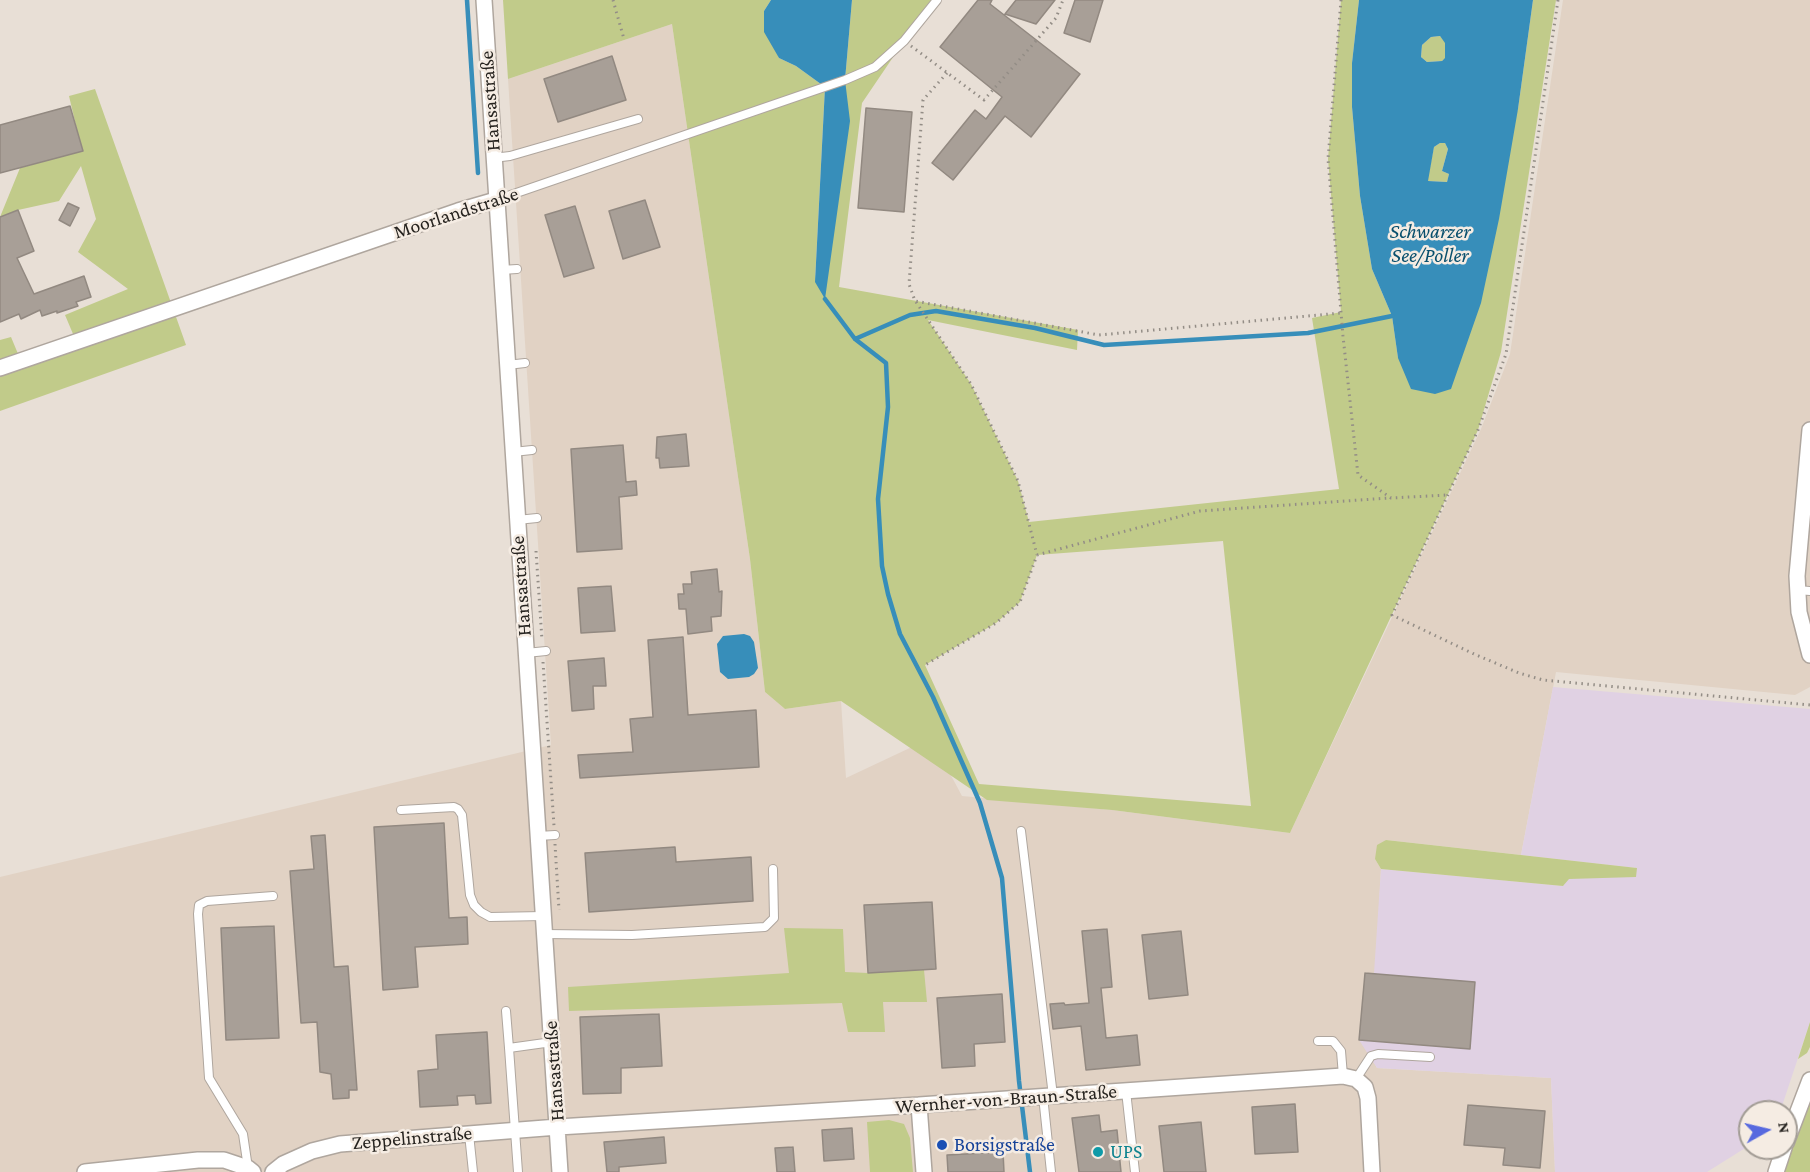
<!DOCTYPE html>
<html>
<head>
<meta charset="utf-8">
<style>
  body { margin:0 }
  #map { position:relative; width:1810px; height:1172px; overflow:hidden; background:#e8dfd6; font-family:"Crimson Pro",serif }
  canvas { display:block }
  .north { position:absolute; left:1738px; top:1100px; width:60px; height:60px; box-sizing:border-box; background:#f5ece3; border:2px solid #a29c95; border-radius:50%; rotate:82deg; font-size:16px; font-weight:700; line-height:24px; text-align:center; color:#26231f }
  .north::after { content:''; display:block; margin:auto; width:21px; height:27px; background:#5769df; clip-path:polygon(50% 0,100% 100%,50% 72%,0 100%) }
</style>
</head>
<body>
<div id="map">
<canvas width="1810" height="1172"></canvas>
<div class="north">N</div>
</div>
<script>
const ctx = document.querySelector('canvas').getContext('2d');
ctx.lineJoin = 'round';
function paint(path, color) {
  ctx.fillStyle = color;
  ctx.fill(path, 'evenodd');
}
function toPath(rows) {
  const path = new Path2D();
  for (const r of rows) {
    path.moveTo(r[0], r[1]);
    for (let i = 2; i < r.length; i += 2) path.lineTo(r[i], r[i + 1]);
  }
  return path;
}
function strokePath(path, color, width, dash) {
  ctx.strokeStyle = color;
  ctx.lineWidth = width;
  ctx.lineCap = dash ? 'butt' : 'round';
  ctx.setLineDash(dash || []);
  ctx.stroke(path);
}
function drawText(font, color, halo, rows, align = 'center') {
  ctx.font = font + ' "Crimson Pro",serif';
  ctx.lineWidth = 5;
  ctx.setLineDash([]);
  ctx.textBaseline = 'middle';
  ctx.strokeStyle = halo;
  ctx.fillStyle = color;
  for (const [text, x, y, turn = 0] of rows) {
    ctx.save();
    ctx.translate(x, y);
    ctx.rotate((+turn || 0) * Math.PI / 180);
    ctx.textAlign = isNaN(turn) ? turn : align;
    if (halo) ctx.strokeText(text, 0, 0);
    ctx.fillText(text, 0, 0);
    ctx.restore();
  }
}
paint(toPath([
  [1563,0,1810,0,1810,687,1795,695,1556,672,1521,855,1386,840,1375,859,1381,869,1371,1056,1377,1068,1551,1078,1555,1172,0,1172,0,877,551,745,508,79,672,24,750,559,765,692,785,709,841,701,846,778,931,738,962,796,1112,810,1290,833,1481,429,1510,354]
]), '#e1d2c4');
paint(toPath([
  [1553,687,1810,709,1810,1022,1780,1112,1750,1112,1750,1145,1707,1172,1555,1172,1551,1078,1377,1068,1359,1040,1365,973,1374,973,1381,869,1563,886,1568,879,1637,868,1521,855]
]), '#e0d1e3');
paint(toPath([
  [503,0,771,0,764,11,779,58,796,66,825,87,815,281,845,80,852,0,937,0,904,41,862,103,839,287,1078,330,1077,350,928,320,971,384,1018,481,1029,522,1339,489,1312,318,1341,312,1328,159,1341,0,1359,0,1352,63,1352,107,1360,196,1372,269,1392,316,1398,358,1518,109,1533,0,1556,0,1501,352,1478,430,1290,833,1112,810,987,800,841,701,785,709,765,692,750,559,672,24,508,79],
  [1223,541,1251,806,979,784,925,665,996,623,1020,602,1037,555],
  [1440,36,1445,42,1446,58,1442,61,1427,62,1421,57,1422,45,1431,37],
  [95,89,186,345,0,411,0,340,11,337,21,361,76,341,65,315,128,289,78,252,96,219,81,166,59,201,18,210,0,217,20,168,82,151,69,96],
  [1440,143,1445,143,1448,149,1442,171,1449,174,1447,182,1427,181,1434,147],
  [1386,840,1521,855,1637,868,1636,877,1569,879,1563,886,1381,869,1375,859,1377,845],
  [784,928,843,929,845,972,868,973,924,970,927,1002,883,1002,885,1032,848,1032,842,1003,569,1011,568,987,789,973],
  [1810,1022,1810,1047,1807,1053,1798,1059],
  [1810,1100,1810,1172,1784,1172,1805,1108],
  [889,1120,904,1124,910,1138,913,1172,870,1172,867,1122]
]), '#c1cb8a');
paint(toPath([
  [771,0,852,0,845,80,850,121,825,299,815,282,825,87,796,66,779,58,764,32,764,11],
  [1359,0,1533,0,1518,109,1499,219,1481,303,1451,389,1435,394,1411,389,1398,358,1392,316,1372,269,1360,196,1352,107,1352,63],
  [1440,36,1445,43,1445,58,1442,61,1427,62,1421,57,1422,45,1431,37],
  [1440,143,1445,143,1448,149,1442,171,1449,174,1447,182,1428,181,1434,147],
  [744,634,750,636,754,642,758,668,754,674,749,677,728,679,720,672,717,644,723,636]
]), '#378eba');
strokePath(toPath([
  [467,0,478,173],
  [825,299,855,339,886,363,888,407,878,499,882,566,888,594,900,634,933,697,980,803,1002,878,1019,1081,1030,1172],
  [855,339,910,315,936,311,1035,328,1104,345,1308,333,1392,316]
]), '#378eba', 4.5);
const building = toPath([
  [978,0,992,0,990,4,1080,74,1031,137,1005,116,953,180,932,163,975,110,986,119,1002,97,940,47,978,0],
  [1016,0,1055,0,1036,24,1005,14,1016,0],
  [1075,0,1103,0,1090,42,1064,33,1075,0],
  [612,56,626,100,558,122,544,79,612,56],
  [70,106,83,151,0,173,0,125,70,106],
  [866,108,912,112,904,212,858,208,866,108],
  [645,200,660,247,623,259,609,211,645,200],
  [68,203,79,208,70,226,59,220,68,203],
  [575,206,594,268,564,277,545,215,575,206],
  [18,210,34,251,17,258,34,294,84,276,91,297,76,302,78,306,57,313,57,311,42,316,40,310,21,319,19,314,0,322,0,217,18,210],
  [686,434,689,466,660,468,659,458,656,458,657,437,686,434],
  [623,445,626,482,636,481,637,495,619,497,622,549,577,552,571,449,623,445],
  [717,569,719,592,722,591,721,616,711,617,712,631,688,634,686,609,679,609,678,594,684,594,683,584,692,584,691,572,717,569],
  [611,586,615,631,581,633,578,588,611,586],
  [683,637,688,715,756,710,759,767,580,778,578,755,633,752,630,719,653,717,648,640,683,637],
  [604,658,606,686,593,686,594,709,572,711,568,661,604,658],
  [444,823,449,918,467,917,468,944,415,947,418,987,383,990,374,827,444,823],
  [325,835,334,967,348,966,357,1090,349,1090,349,1098,333,1099,331,1074,320,1072,317,1022,301,1023,290,871,314,869,311,836,325,835],
  [675,847,676,862,751,857,753,901,589,912,585,853,675,847],
  [932,902,936,969,868,973,864,905,932,902],
  [274,926,279,1038,226,1040,221,928,274,926],
  [1107,929,1112,987,1101,988,1106,1038,1137,1035,1140,1065,1086,1070,1081,1026,1053,1029,1050,1004,1064,1003,1065,1005,1089,1003,1082,931,1107,929],
  [1181,931,1188,995,1149,999,1142,935,1181,931],
  [1365,973,1475,982,1470,1049,1359,1040,1365,973],
  [1002,994,1005,1042,974,1044,975,1066,942,1068,937,998,1002,994],
  [659,1014,662,1066,621,1068,621,1093,583,1094,580,1017,659,1014],
  [487,1032,491,1103,476,1104,475,1095,457,1096,458,1105,420,1107,418,1071,438,1069,436,1035,487,1032],
  [1295,1104,1298,1152,1255,1154,1252,1107,1295,1104],
  [1468,1105,1545,1111,1540,1168,1503,1165,1505,1148,1464,1145,1468,1105],
  [1099,1115,1101,1132,1117,1130,1121,1172,1079,1172,1072,1118,1099,1115],
  [1201,1122,1206,1172,1164,1172,1159,1126,1201,1122],
  [852,1128,854,1159,824,1161,822,1130,852,1128],
  [664,1137,666,1163,619,1167,619,1172,607,1172,604,1142,664,1137],
  [793,1147,795,1172,777,1172,775,1148,793,1147],
  [1003,1152,1004,1172,948,1172,947,1155,1003,1152]
]);
paint(building, '#a89f97');
strokePath(building, '#928981', 1.5);
const service = toPath([
  [493,158,510,156,638,119],
  [496,200,845,80,875,67,904,41,937,0],
  [501,270,517,269],
  [507,365,525,363],
  [513,452,532,450],
  [517,520,537,518],
  [1797,590,1810,591],
  [526,653,546,651],
  [401,810,454,807,458,809,462,815,470,895,474,905,481,912,490,917,543,916],
  [1021,831,1053,1096],
  [538,836,555,835],
  [544,934,632,935,765,927,774,918,773,869],
  [506,1011,509,1048],
  [1318,1041,1333,1041,1341,1051,1343,1076],
  [1356,1079,1371,1056,1378,1054,1430,1057],
  [1126,1091,1135,1172],
  [1043,1096,1051,1172],
  [469,1134,473,1172],
  [248,1168,243,1134,209,1078,198,914,199,905,207,901,273,896],
  [518,1172,509,1048,552,1042]
]);
const minor = toPath([
  [484,0,560,1172],
  [0,368,458,211,496,200],
  [1810,430,1797,576,1799,612,1810,655],
  [919,1105,924,1172],
  [1786,1143,1810,1080],
  [85,1172,198,1160,224,1160,248,1168,253,1172],
  [273,1172,283,1164,312,1151,340,1144,558,1127,919,1105,1343,1076,1356,1079,1365,1087,1368,1098,1372,1172],
  [1776,1172,1784,1148]
]);
strokePath(service, '#afa69e', 10);
strokePath(minor, '#afa69e', 18);
strokePath(toPath([
  [613,0,624,39],
  [1341,0,1328,159,1343,336,1358,475,1391,498,1447,495],
  [1558,0,1506,354,1478,430,1392,615,1474,654,1519,673,1543,680,1810,705],
  [911,46,984,100,1056,18,1063,0],
  [947,73,923,100,909,284,915,301,1099,335,1341,313],
  [916,302,971,384,1018,481,1037,555,1020,602,996,623,925,665],
  [536,551,542,640],
  [1037,555,1200,511,1389,498],
  [543,662,554,826],
  [555,844,559,910]
]), '#938d86', 3, [1.5, 4.5]);
strokePath(service, '#fff', 8);
strokePath(minor, '#fff', 15);
for (const [x, y, r, color] of [
  [942,1145,6,"#1a4fb4"],
  [1098,1152,6,"#0f9aa8"]
]) {
  const dot = new Path2D();
  dot.arc(x, y, r, 0, 2 * Math.PI);
  ctx.fillStyle = color;
  ctx.fill(dot);
  strokePath(dot, '#f5ece3', 2);
}
drawText('20px', '#26231f', '#f5ece3', [
  ["Hansastraße",490,101,-94],
  ["Moorlandstraße",456,213,-18],
  ["Hansastraße",521,586,-94],
  ["Hansastraße",554,1071,-94],
  ["Wernher-von-Braun-Straße",1006,1099,-4],
  ["Zeppelinstraße",412,1138,-5]
]);
drawText('20px', '#164399', '#f5ece3', [
  ["Borsigstraße",954,1145]
], 'left');
drawText('20px', '#0d838f', '#f5ece3', [
  ["UPS",1110,1152]
], 'left');
drawText('italic 21px', '#084f6d', '#f5ece3', [
  ["Schwarzer",1430,232],
  ["See/Poller",1430,256]
]);
</script>
</body>
</html>
